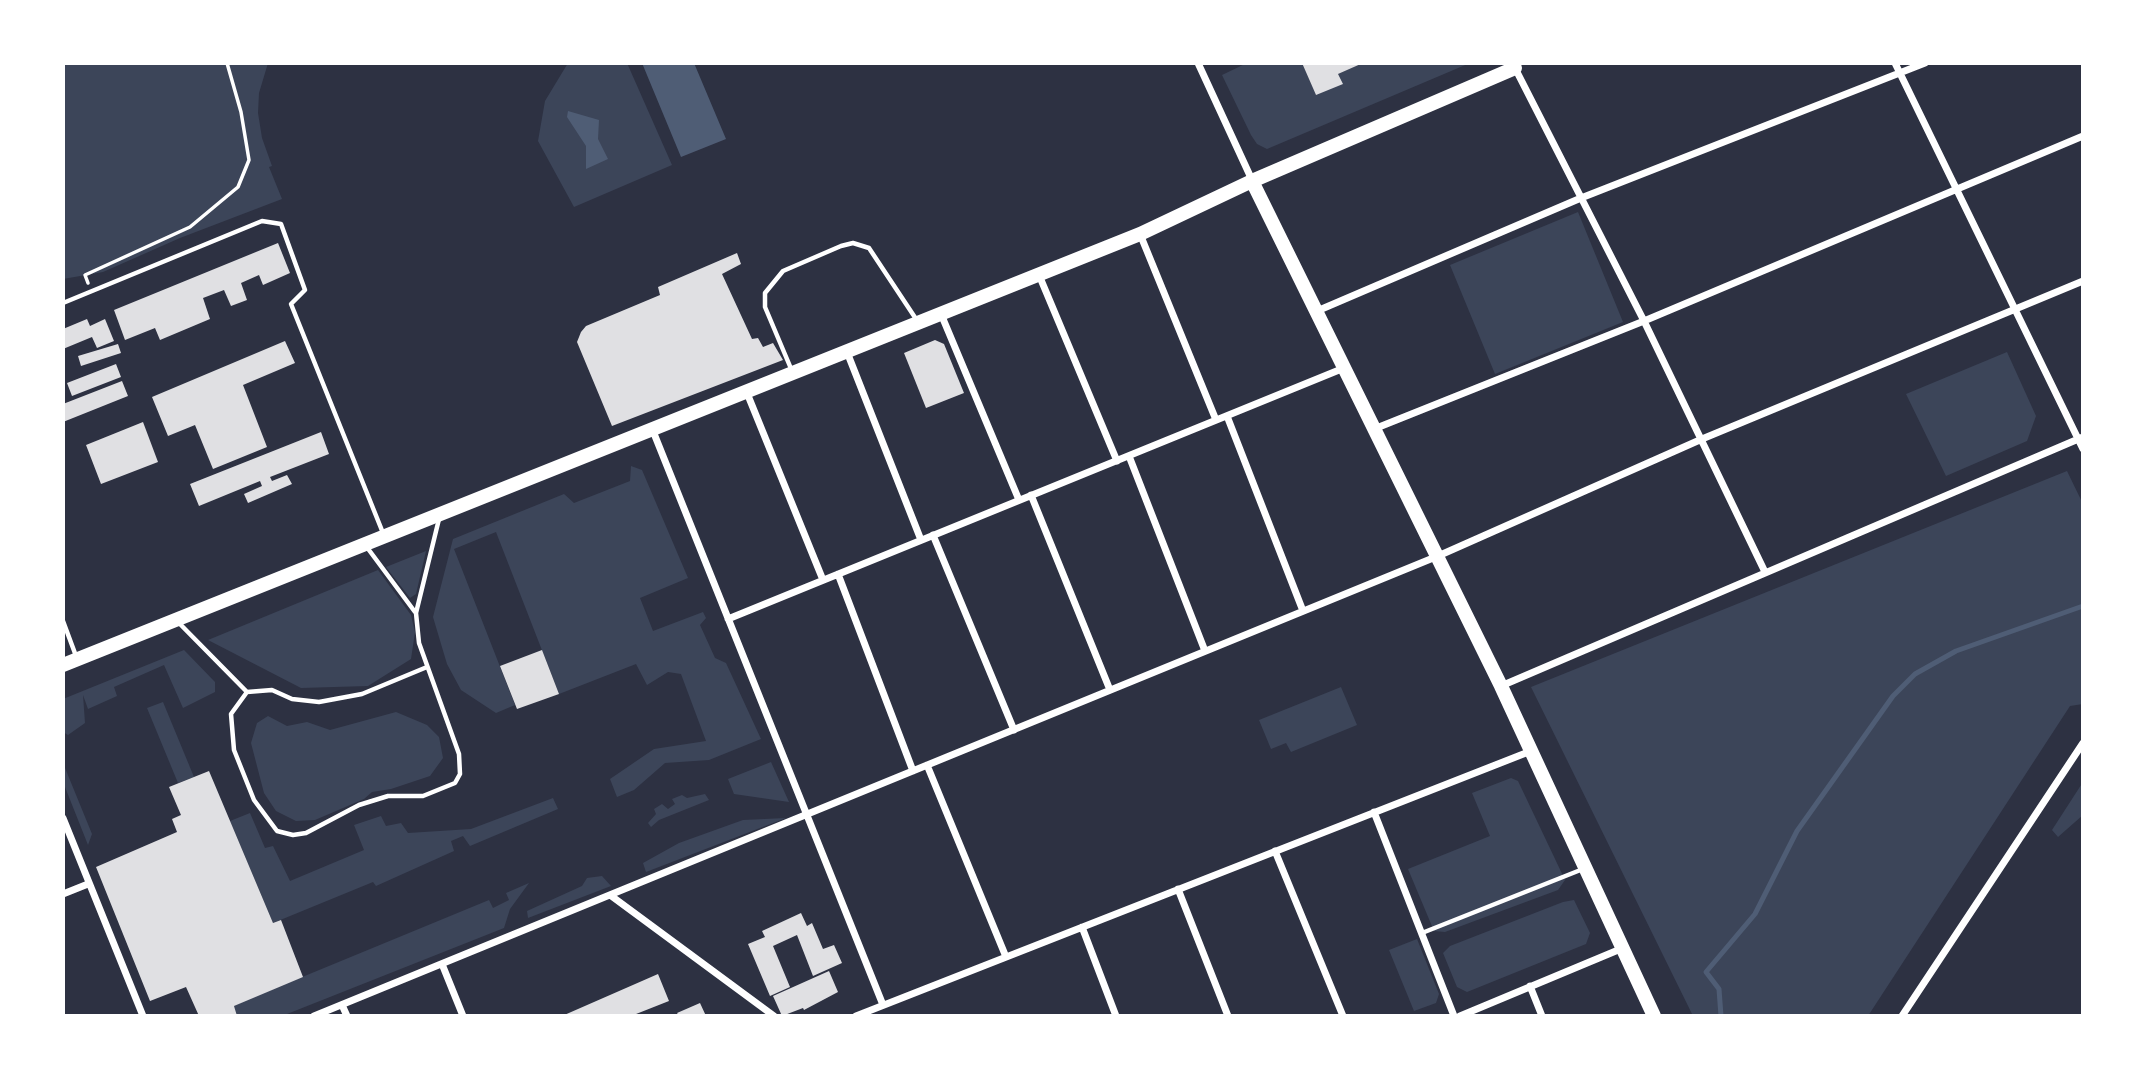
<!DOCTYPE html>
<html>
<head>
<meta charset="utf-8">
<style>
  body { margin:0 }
  #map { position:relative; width:2146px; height:1079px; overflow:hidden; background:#2d3142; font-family:Roboto,sans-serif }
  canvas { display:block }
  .frame { position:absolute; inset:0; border:65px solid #fff; pointer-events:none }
</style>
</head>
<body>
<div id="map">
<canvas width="2146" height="1079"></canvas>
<div class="frame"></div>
</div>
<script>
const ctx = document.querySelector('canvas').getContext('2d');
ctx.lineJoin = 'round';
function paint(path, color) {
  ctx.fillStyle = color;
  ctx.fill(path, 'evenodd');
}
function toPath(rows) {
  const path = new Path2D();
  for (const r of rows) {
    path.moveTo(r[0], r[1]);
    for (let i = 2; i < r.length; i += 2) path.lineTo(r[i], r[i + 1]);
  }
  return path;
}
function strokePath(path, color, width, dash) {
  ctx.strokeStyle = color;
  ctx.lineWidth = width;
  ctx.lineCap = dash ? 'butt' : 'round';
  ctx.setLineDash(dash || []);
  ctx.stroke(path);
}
paint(toPath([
  [63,63,268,63,259,93,258,113,262,138,272,166,269,167,282,199,180,238,103,272,63,279],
  [568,63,627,63,672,165,574,207,538,141,545,101],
  [1247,63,1302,63,1316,95,1338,74,1363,63,1470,63,1267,149,1257,144,1251,135,1222,75],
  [1578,212,1623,322,1495,374,1450,265],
  [2007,352,2036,416,2027,441,1946,476,1906,394],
  [631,466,642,470,688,578,640,598,653,631,703,612,706,618,700,625,715,658,726,663,761,739,709,760,665,763,634,790,617,797,610,779,654,749,706,741,681,674,668,672,647,685,636,664,559,694,496,532,454,549,515,705,496,713,461,690,447,664,433,617,453,539,564,494,574,503,630,481],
  [2067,471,2083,504,2083,704,2070,706,1868,1016,1693,1016,1531,687],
  [426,551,416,594,410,598,386,567],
  [378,570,411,615,415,632,411,659,368,686,301,688,208,640],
  [184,650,215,682,215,692,183,708,164,665,114,687,117,696,88,709,83,695,85,723,68,735,63,732,63,699],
  [1341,687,1357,725,1291,752,1286,743,1271,749,1259,720],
  [163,702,194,777,178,783,147,708],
  [396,712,427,725,439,737,443,758,430,776,391,789,372,792,364,799,315,820,296,821,276,811,264,793,251,743,257,723,268,716,287,726,307,722,330,730],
  [771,762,789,802,734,794,728,779],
  [63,763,92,834,88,845,63,782],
  [1511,778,1518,781,1565,880,1558,890,1445,932,1434,931,1408,869,1490,836,1472,793],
  [2083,782,2083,815,2058,837,2052,830],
  [705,794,709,800,659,820,651,827,648,823,656,814,654,809,662,804,668,809,675,804,672,799,682,795,687,798],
  [553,798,558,809,470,846,463,836,451,841,454,851,376,886,373,882,273,923,230,821,250,813,265,848,273,846,290,881,364,850,354,825,381,816,386,826,401,823,408,833,471,829],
  [786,818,646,872,643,863,679,843,743,820],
  [602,876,611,886,528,918,527,911,582,886,587,878],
  [529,883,510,909,504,928,282,1016,236,1016,234,1006,244,1001,489,900,493,908,509,900,506,893],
  [1574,900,1590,933,1586,944,1467,992,1457,987,1443,953,1450,946,1563,902],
  [1417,939,1439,994,1436,1003,1414,1011,1389,950]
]), '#3c4559');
paint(toPath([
  [642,63,694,63,726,139,681,157],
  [568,111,599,120,598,139,608,159,586,169,586,146,567,117]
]), '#4f5d75');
strokePath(toPath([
  [1721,1016,1719,989,1706,972,1755,914,1797,831,1893,696,1915,674,1956,651,2083,606]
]), '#4f5d75', 5);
paint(toPath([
  [1302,63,1363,63,1338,74,1343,84,1316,95],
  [278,243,290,273,263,285,259,275,241,283,247,300,231,306,224,290,203,298,210,319,160,340,155,328,125,340,114,310],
  [737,253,741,264,722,274,752,339,758,338,763,347,773,343,783,360,612,426,577,342,581,332,586,326,660,295,658,287],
  [87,319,90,326,105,319,114,341,97,348,92,337,63,349,63,329],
  [935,340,944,344,964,393,926,408,904,353],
  [285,341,295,363,243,385,267,447,213,469,195,425,168,436,152,397],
  [118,344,121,353,81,366,78,356],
  [116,364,121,377,72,396,67,383],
  [122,381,128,396,63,422,63,404],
  [143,422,158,462,101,484,86,445],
  [321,432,329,454,270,477,272,481,287,475,292,484,248,503,244,494,262,486,260,481,199,506,190,484],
  [542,650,559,694,517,709,500,666],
  [209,771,273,923,281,920,303,977,234,1006,237,1016,199,1016,186,987,150,1001,96,867,177,832,172,819,181,815,169,787],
  [801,913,807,926,812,923,823,949,834,945,842,963,813,976,797,935,773,946,790,987,770,996,748,944,765,937,762,931],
  [829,971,838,992,804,1010,803,1008,782,1016,773,996],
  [658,974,669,1001,631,1016,562,1016],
  [700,1003,706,1016,679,1016,677,1013]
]), '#e0e0e3');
strokePath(toPath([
  [88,283,85,275,190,227,238,187,249,160,241,112,227,63]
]), '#fff', 3.5);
strokePath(toPath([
  [63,303,262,221,281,224,305,290,291,304,383,533],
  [792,371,765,307,765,293,783,271,841,246,853,243,869,248,916,319],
  [366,546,415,612],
  [63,621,76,656],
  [179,623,247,692],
  [427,667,362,694,319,702,292,699,272,690,247,692,231,714,234,750,254,800,277,831,293,835,306,833,359,805,388,796,423,796,455,783,460,774,459,754,419,643,416,613,439,519],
  [1422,933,1583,869]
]), '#fff', 4.5);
strokePath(toPath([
  [1198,63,1252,180],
  [1895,63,2083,449],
  [1515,68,1644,321,1765,572],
  [1140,234,1216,420],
  [1039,275,1117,461],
  [1317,311,1581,198,1925,63],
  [941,314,1019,500],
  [847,352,921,540],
  [747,393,823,580],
  [1227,416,1303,611],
  [1374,429,1644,321,2083,136],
  [653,431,883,1005],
  [1129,456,1205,651],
  [1031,495,1110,690],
  [933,535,1014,730],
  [838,574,913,771],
  [728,619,1344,368],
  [1501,686,2083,437],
  [927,765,1006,957],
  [1374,812,1454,1016],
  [63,818,143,1016],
  [1275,851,1343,1016],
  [1178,889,1228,1016],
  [63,894,88,884],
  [610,895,774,1016],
  [1082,927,1116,1016],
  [442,964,463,1016],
  [1530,986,1542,1016],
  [342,1005,347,1016],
  [314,1016,1438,556,1702,439,2083,281],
  [856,1016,1531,751],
  [1460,1016,1623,948],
  [1902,1016,2083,743]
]), '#fff', 7);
strokePath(toPath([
  [1252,181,1501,686,1654,1016],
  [63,665,1140,234,1252,181,1515,68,1512,63]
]), '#fff', 14);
</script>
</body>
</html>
